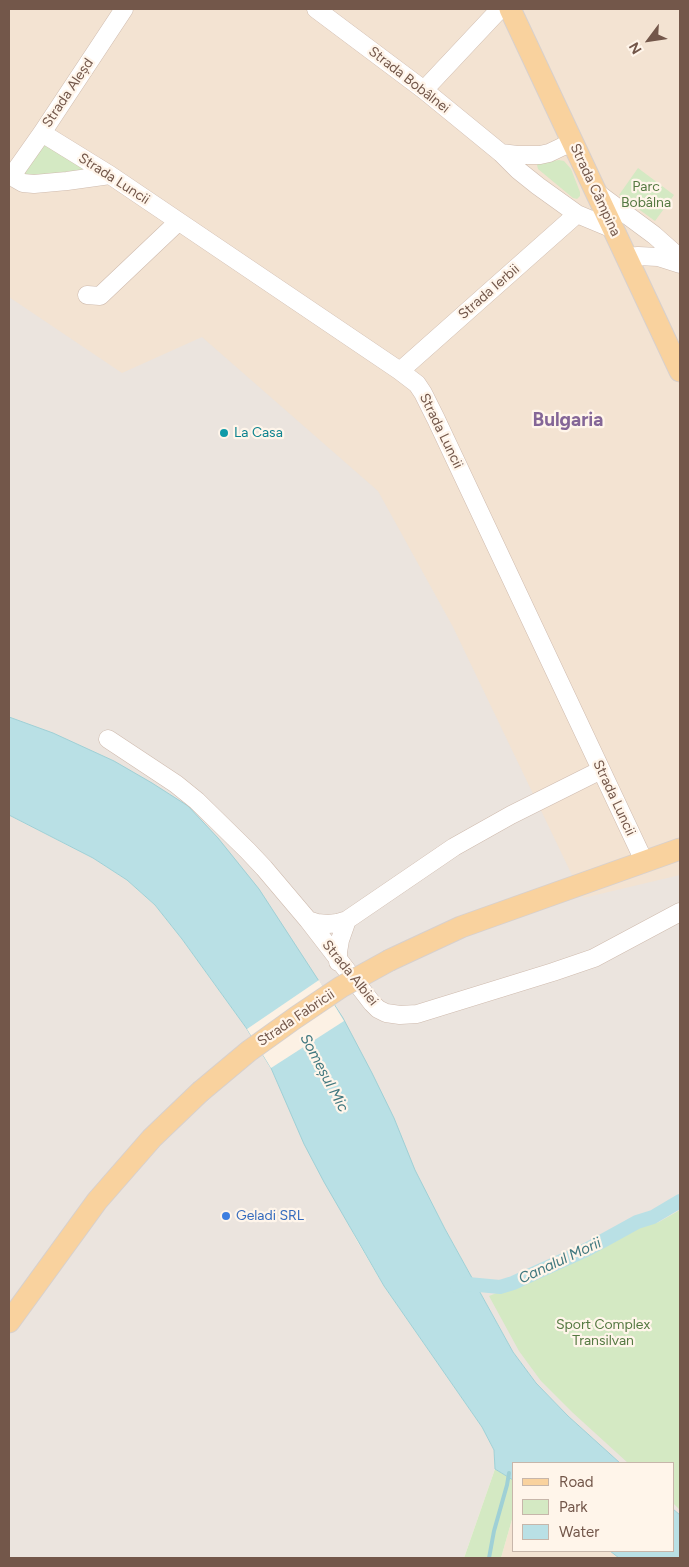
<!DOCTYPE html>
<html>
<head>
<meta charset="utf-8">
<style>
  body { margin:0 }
  #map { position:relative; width:689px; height:1567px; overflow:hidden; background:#fcf1e4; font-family:Figtree,sans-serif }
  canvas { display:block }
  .frame { position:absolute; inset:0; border:10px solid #73574a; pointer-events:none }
  .legend { position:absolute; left:512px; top:1462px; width:162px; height:90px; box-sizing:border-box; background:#fff5ea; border:1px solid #c7b6aa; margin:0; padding:6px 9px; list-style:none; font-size:15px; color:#73574a }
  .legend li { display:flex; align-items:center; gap:10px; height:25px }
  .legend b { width:25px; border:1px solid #c7b6aa }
  .north { position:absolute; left:624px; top:15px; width:50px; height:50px; -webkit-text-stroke:4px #fff5ea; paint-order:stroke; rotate:239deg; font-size:14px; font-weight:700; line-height:20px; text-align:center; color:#73574a }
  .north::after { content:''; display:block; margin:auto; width:18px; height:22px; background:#73574a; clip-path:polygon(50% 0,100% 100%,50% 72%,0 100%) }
</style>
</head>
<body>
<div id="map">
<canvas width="689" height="1567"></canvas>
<div class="frame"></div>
<ul class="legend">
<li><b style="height:6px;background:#f9d29e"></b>Road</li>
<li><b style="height:14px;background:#d4e9c3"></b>Park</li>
<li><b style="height:14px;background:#b9e0e5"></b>Water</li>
</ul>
<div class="north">N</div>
</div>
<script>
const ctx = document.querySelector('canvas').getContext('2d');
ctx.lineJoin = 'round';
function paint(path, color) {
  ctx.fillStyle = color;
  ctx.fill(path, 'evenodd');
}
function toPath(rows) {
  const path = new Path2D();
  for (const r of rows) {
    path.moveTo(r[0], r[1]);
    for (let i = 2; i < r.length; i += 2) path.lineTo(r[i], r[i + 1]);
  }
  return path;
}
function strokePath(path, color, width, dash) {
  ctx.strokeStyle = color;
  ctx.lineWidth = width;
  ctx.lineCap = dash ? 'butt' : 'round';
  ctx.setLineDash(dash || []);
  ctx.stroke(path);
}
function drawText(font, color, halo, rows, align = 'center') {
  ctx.font = font + ' Figtree,sans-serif';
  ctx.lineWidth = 4.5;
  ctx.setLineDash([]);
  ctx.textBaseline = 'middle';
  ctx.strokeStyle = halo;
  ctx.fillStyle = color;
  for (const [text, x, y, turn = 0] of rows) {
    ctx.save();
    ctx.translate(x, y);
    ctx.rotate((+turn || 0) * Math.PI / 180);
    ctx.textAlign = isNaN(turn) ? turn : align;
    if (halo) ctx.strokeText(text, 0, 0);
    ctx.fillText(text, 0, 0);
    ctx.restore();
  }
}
paint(toPath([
  [9,9,680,9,680,1515,673,1509,673,1463,620,1463,114,761,9,717],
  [513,1516,513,1551,610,1551,619,1558,501,1558]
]), '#f3e3d2');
paint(toPath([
  [9,297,122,373,202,337,378,491,453,627,583,898,680,875,680,1515,673,1509,673,1463,620,1463,568,1416,536,1383,513,1352,445,1229,415,1170,394,1118,372,1073,343,1018,259,889,218,838,188,806,152,783,114,761,53,733,9,717],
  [9,815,93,858,127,880,155,905,182,939,247,1029,271,1068,287,1102,357,1241,384,1286,482,1427,494,1450,495,1469,464,1558,9,1558]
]), '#ebe4de');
paint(toPath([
  [44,138,99,173,20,177],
  [559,160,564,161,571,169,580,192,580,196,577,199,573,198,538,169,537,165,539,163],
  [638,168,674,195,655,221,619,195],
  [680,1210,680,1510,673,1503,673,1463,628,1463,572,1412,541,1381,519,1351,489,1296,575,1262,641,1227,659,1222],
  [495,1469,513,1480,513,1516,501,1558,464,1558]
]), '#d4e9c3');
const water = toPath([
  [9,717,53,733,114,761,152,783,188,806,218,838,259,889,343,1018,372,1073,394,1118,415,1170,445,1229,513,1352,536,1383,568,1416,620,1463,513,1463,513,1480,495,1469,494,1450,482,1427,384,1286,324,1182,304,1144,271,1068,247,1029,182,939,155,905,127,880,93,858,9,815,9,717],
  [673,1509,680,1515,680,1558,619,1558,610,1551,673,1551,673,1509]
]);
paint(water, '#b9e0e5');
strokePath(water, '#9fd0d6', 1);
paint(toPath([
  [319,980,344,1021,271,1068,247,1029]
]), '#fcf1e4');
strokePath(toPath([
  [489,1558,494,1531,507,1485,509,1473]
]), '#9fd0d6', 4);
strokePath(toPath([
  [457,1286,468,1284,500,1287,513,1283,588,1249,637,1222,653,1217,680,1201]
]), '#b9e0e5', 14);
const minor = toPath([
  [316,9,424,90,501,153,518,170,538,186,577,214,613,229],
  [424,90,500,9],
  [42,133,110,175,400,371,417,384,423,393,436,419,644,861],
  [501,153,517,155,540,155,549,153,572,142],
  [9,175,23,183,34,184,67,181,110,175],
  [11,177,42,133,124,9],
  [596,192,654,235,680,258],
  [627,257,638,256,658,257,680,264],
  [87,295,100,296,178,222],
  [400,371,577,214],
  [108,739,176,784,197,801,248,851,264,868,308,920,372,1003,378,1009,386,1013,400,1015,417,1014,553,972,594,958,680,912],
  [308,920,317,923,328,924,337,923,347,920,454,847,511,815,601,770],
  [338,962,338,952,340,940,347,920]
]);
const major = toPath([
  [510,9,680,371],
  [390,960,461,927,680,849],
  [9,1322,97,1201,152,1138,200,1092]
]);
strokePath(minor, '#cfbbae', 19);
strokePath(major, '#d8d0cc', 23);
strokePath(minor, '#fff', 18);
strokePath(major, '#f9d29e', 21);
const majorBridge = toPath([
  [200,1092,249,1051,295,1018,341,987,390,960]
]);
strokePath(majorBridge, '#d8d0cc', 23, []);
strokePath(majorBridge, '#f9d29e', 21);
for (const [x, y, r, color] of [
  [224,433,5,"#0f9aa8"],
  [226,1216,5,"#3f7fe0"]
]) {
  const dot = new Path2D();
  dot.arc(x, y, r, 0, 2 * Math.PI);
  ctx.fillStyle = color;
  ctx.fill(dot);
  strokePath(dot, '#fff5ea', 2);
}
drawText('14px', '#73574a', '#fff5ea', [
  ["Strada Bobâlnei",409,80,38],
  ["Strada Aleșd",68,93,-56],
  ["Strada Luncii",114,179,33],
  ["Strada Câmpina",595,190,65],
  ["Strada Ierbii",489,292,-41],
  ["Strada Luncii",441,431,64],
  ["Strada Luncii",614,798,65],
  ["Strada Albiei",350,973,51],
  ["Strada Fabricii",296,1018,-34]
]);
drawText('14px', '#557942', '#fff5ea', [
  ["Parc",646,187],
  ["Bobâlna",646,203],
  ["Sport Complex",603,1325],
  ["Transilvan",603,1341]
]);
drawText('14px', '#0d838f', '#fff5ea', [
  ["La Casa",234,433]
], 'left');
drawText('14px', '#366cbe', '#fff5ea', [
  ["Geladi SRL",236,1216]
], 'left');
drawText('italic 15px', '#41787f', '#fff5ea', [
  ["Someșul Mic",324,1073,62],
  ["Canalul Morii",560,1261,-25]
]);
drawText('bold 19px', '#846697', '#fff5ea', [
  ["Bulgaria",568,420]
]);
</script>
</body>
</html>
